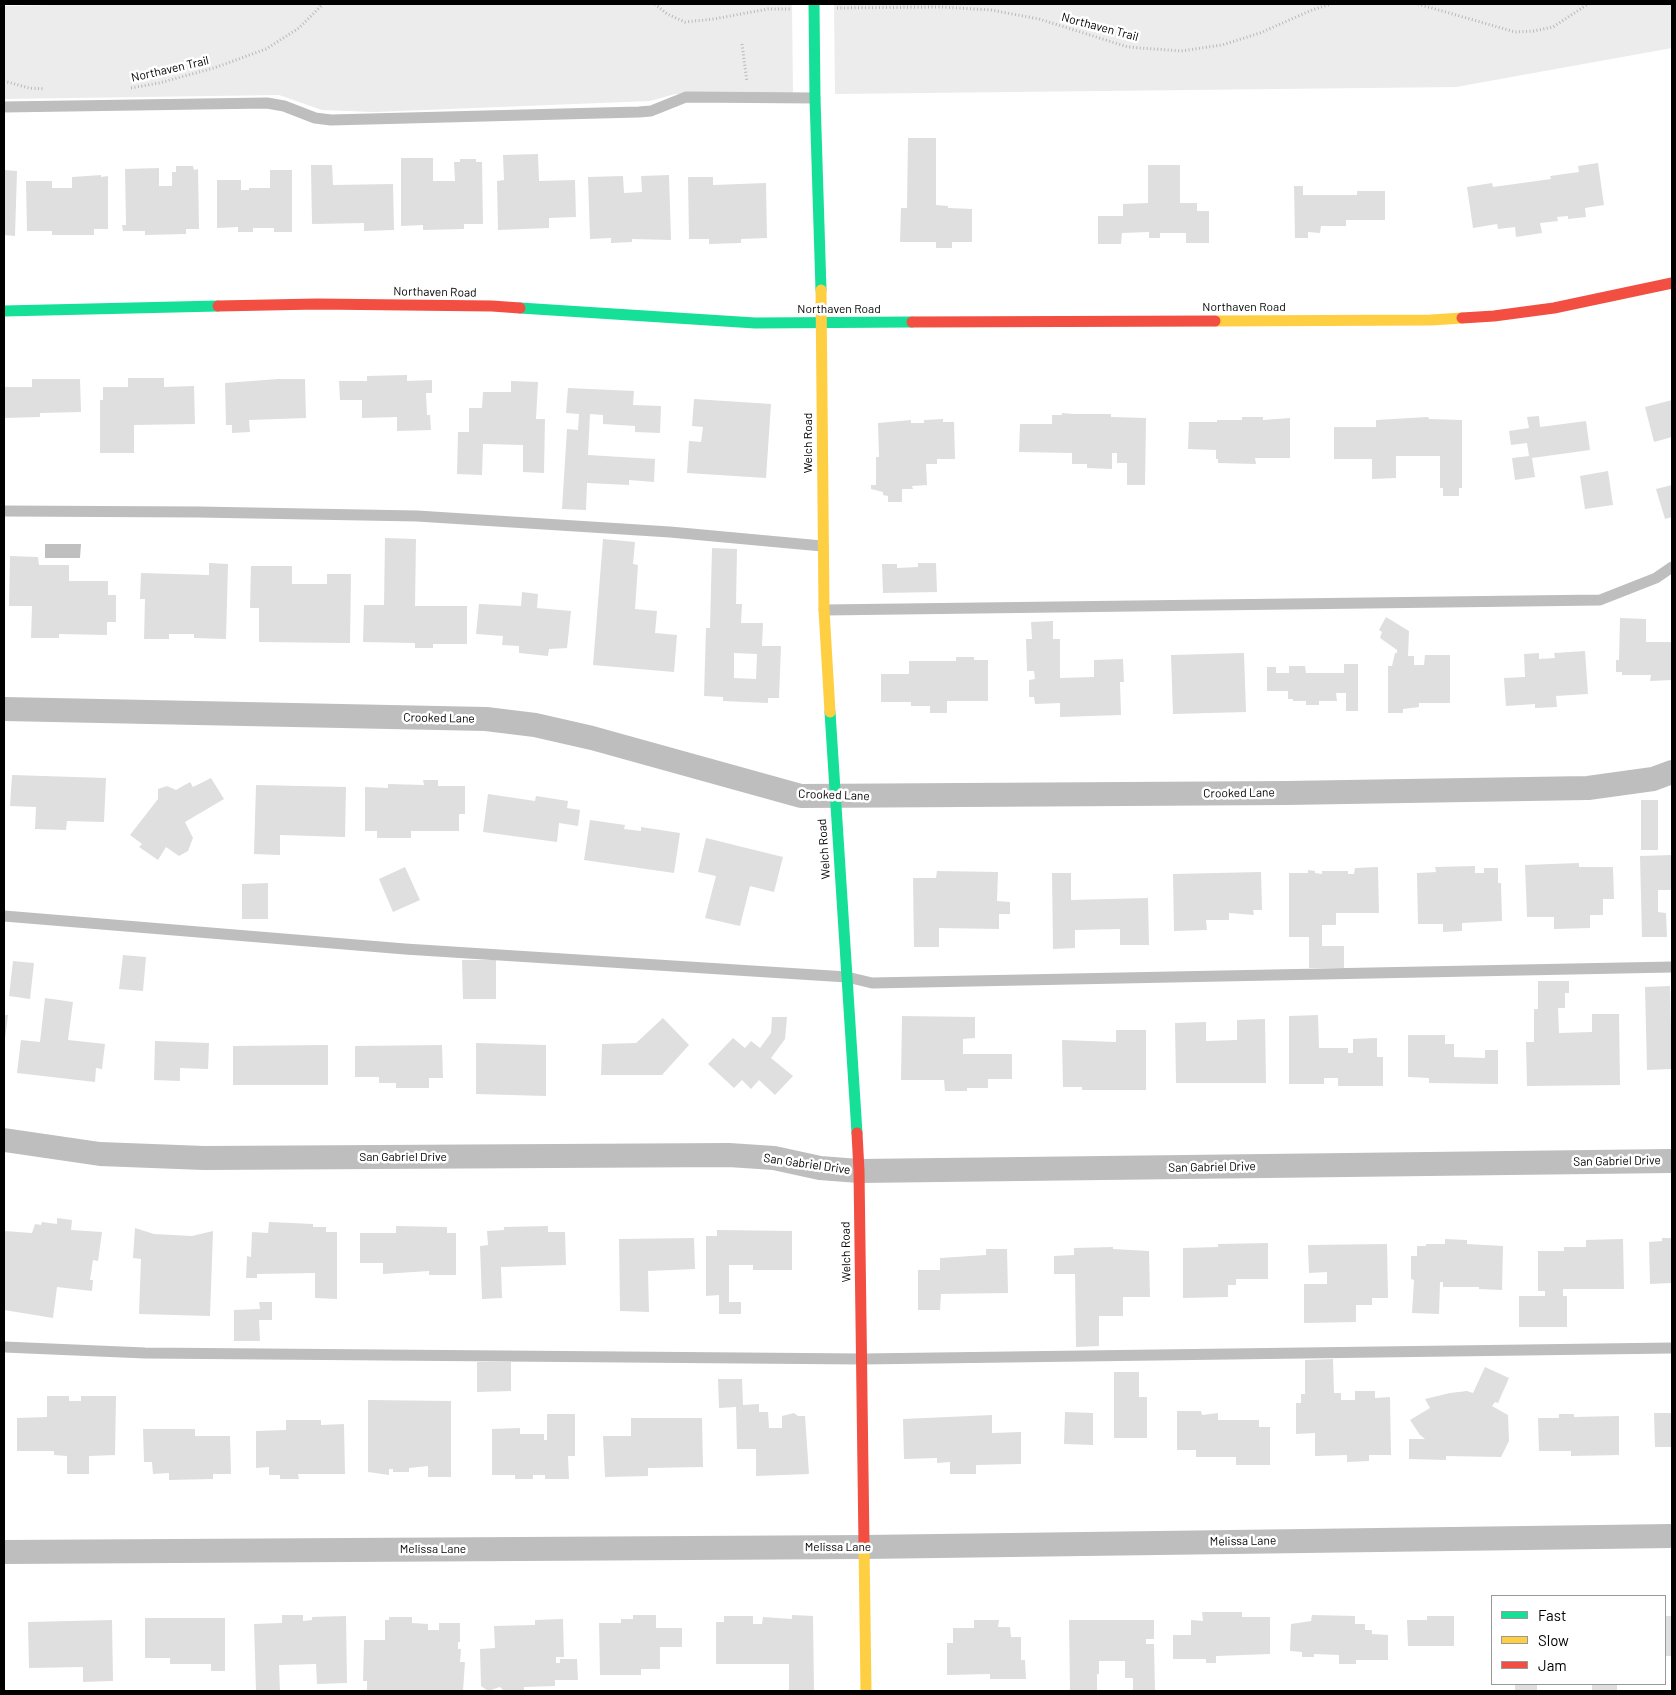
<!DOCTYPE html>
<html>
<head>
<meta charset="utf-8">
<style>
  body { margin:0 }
  #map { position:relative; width:1676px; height:1695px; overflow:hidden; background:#fff; font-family:Barlow,sans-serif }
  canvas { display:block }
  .frame { position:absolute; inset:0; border:5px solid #000; pointer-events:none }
  .legend { position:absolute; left:1491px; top:1595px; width:175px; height:90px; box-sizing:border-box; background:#fff; border:1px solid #999; margin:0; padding:6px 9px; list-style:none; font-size:15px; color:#000 }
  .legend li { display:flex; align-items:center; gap:10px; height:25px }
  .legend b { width:25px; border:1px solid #999 }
</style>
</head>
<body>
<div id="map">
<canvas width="1676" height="1695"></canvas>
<div class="frame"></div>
<ul class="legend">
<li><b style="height:6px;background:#16e098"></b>Fast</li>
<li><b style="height:6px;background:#ffcf43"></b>Slow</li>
<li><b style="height:6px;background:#f24e42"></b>Jam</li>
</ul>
</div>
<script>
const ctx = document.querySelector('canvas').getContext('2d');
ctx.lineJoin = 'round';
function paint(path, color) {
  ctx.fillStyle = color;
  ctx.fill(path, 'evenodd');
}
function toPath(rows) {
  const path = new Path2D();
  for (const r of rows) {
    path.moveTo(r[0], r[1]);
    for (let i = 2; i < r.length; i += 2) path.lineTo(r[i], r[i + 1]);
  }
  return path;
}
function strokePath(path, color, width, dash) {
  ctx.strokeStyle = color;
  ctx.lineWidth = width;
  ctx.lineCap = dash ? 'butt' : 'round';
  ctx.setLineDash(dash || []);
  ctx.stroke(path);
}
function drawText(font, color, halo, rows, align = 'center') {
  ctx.font = font + ' Barlow,sans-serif';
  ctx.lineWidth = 5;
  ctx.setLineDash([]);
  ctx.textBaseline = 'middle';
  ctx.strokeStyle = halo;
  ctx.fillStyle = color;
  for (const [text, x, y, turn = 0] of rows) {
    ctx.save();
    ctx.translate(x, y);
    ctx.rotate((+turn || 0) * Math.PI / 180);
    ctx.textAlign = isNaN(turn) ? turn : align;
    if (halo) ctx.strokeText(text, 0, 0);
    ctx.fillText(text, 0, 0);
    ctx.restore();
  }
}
paint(toPath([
  [119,4,792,4,793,94,675,94,650,101,374,112,322,110,279,95,4,99,4,6],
  [834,4,1672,4,1672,48,1456,87,835,94]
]), '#ececec');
paint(toPath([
  [45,544,81,544,80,558,45,558]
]), '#bfbfbf');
paint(toPath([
  [908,138,936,138,936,205,948,206,948,208,972,209,972,242,952,242,952,248,936,248,936,242,900,242,901,208,907,208],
  [538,154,539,181,575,180,576,217,549,218,549,228,498,230,497,181,504,180,503,155],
  [401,158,433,158,433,181,455,181,454,162,460,162,460,159,476,159,476,162,482,162,483,224,464,224,464,229,423,230,423,225,401,226],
  [1598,163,1604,205,1585,208,1586,217,1568,219,1568,216,1557,217,1558,221,1540,223,1542,233,1516,237,1515,227,1498,229,1497,224,1473,228,1467,187,1492,183,1493,187,1551,179,1550,176,1579,172,1578,166],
  [311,165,332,165,333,185,393,184,394,230,364,231,364,223,312,224],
  [1148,165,1180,165,1180,203,1197,203,1197,211,1209,211,1209,243,1186,243,1186,233,1160,233,1160,238,1149,238,1149,232,1122,233,1121,244,1098,244,1098,216,1123,216,1123,204,1148,203],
  [176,166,193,166,194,170,198,169,199,229,186,229,186,234,145,235,145,231,123,231,122,225,126,225,125,169,159,168,159,186,172,186,172,172,176,172],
  [4,170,17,171,15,236,4,235],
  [270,170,292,170,292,232,274,232,274,228,253,228,253,232,238,232,238,227,217,228,217,180,241,180,241,190,249,190,249,188,270,188],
  [101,175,101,177,108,176,108,229,94,229,94,235,52,235,52,231,27,231,26,181,52,181,52,188,72,188,72,177],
  [669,175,671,240,632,239,632,242,611,243,611,238,590,239,588,177,623,176,624,193,642,192,641,176],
  [688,177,713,177,713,185,766,183,767,238,741,239,741,243,709,244,709,239,689,239],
  [1294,186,1303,186,1303,195,1357,195,1357,191,1385,191,1385,220,1346,220,1346,226,1321,226,1320,233,1308,232,1308,238,1295,238],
  [407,375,407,381,432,380,432,393,426,393,427,415,430,415,431,430,397,431,397,417,362,418,362,400,340,400,339,381,367,381,367,376],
  [128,378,164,378,164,387,194,386,195,424,134,425,134,453,100,453,100,400,103,400,103,387,128,387],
  [32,379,80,379,81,412,40,413,40,417,4,418,4,387,32,387],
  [278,379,305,379,306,418,249,420,250,432,232,433,232,425,226,425,225,383],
  [511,381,538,382,536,419,545,419,544,473,523,472,523,445,483,444,482,475,457,474,458,432,469,432,469,408,482,408,483,392,511,392],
  [568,388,634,391,633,405,661,406,660,433,635,432,635,426,603,424,603,415,590,414,588,455,655,459,654,482,629,480,629,485,587,483,586,510,562,509,567,429,578,430,579,414,566,413],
  [694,399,771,404,766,478,687,473,689,441,701,442,703,427,692,426],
  [1672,400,1672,437,1654,442,1645,407],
  [1062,413,1073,414,1111,414,1111,417,1146,418,1145,485,1127,485,1127,463,1117,463,1117,453,1112,453,1112,469,1087,468,1087,464,1072,464,1072,453,1019,452,1020,424,1052,424,1052,415,1062,415],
  [1539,416,1540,427,1586,421,1590,450,1532,458,1535,477,1515,480,1512,458,1529,456,1527,443,1511,445,1509,431,1529,428,1527,417],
  [1242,417,1263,417,1263,420,1290,418,1290,458,1255,458,1256,464,1218,463,1218,459,1216,459,1216,450,1188,449,1189,422,1217,422,1217,420,1242,420],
  [1428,417,1429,419,1462,420,1462,488,1459,488,1459,496,1443,496,1443,488,1440,488,1440,456,1396,456,1396,478,1372,479,1372,459,1334,459,1334,427,1376,427,1376,420],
  [943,419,943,422,954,422,955,459,937,459,937,464,926,464,927,485,912,486,913,489,902,489,902,502,888,502,888,496,883,495,883,492,871,489,871,485,876,485,876,457,879,457,878,423,911,420,911,423,924,423,924,420],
  [1608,471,1613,505,1585,509,1580,476],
  [1672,485,1672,517,1665,519,1656,489],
  [385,538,416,539,415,606,467,606,467,644,433,644,433,648,415,648,415,643,363,642,364,605,384,605],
  [603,539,635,542,633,564,638,565,635,609,657,611,655,633,677,635,674,672,593,665],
  [712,548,737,549,736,604,742,604,741,623,763,623,762,646,781,646,779,698,768,698,768,703,723,701,723,697,704,696,706,628,710,628],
  [734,653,757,654,756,679,734,678],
  [10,556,38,557,39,565,69,565,69,581,108,581,108,595,116,595,116,622,107,622,107,635,59,634,59,638,31,638,32,606,9,606],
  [209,563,228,564,226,639,194,638,194,634,169,634,169,639,144,639,145,599,140,599,141,573,209,575],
  [918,563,936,563,937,592,883,593,882,564,897,564,897,568,918,567],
  [251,566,292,566,292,584,327,584,327,574,351,574,350,643,259,642,259,608,250,608],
  [522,592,538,594,537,608,571,611,567,648,549,649,548,656,519,653,519,646,502,645,503,636,476,634,479,604,521,606],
  [1386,617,1409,631,1408,656,1414,656,1414,665,1424,665,1425,655,1450,655,1450,703,1419,703,1419,707,1403,709,1403,713,1388,713,1388,666,1392,666,1395,653,1397,653,1397,650,1380,638,1382,632,1379,630],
  [1620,618,1646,619,1646,642,1672,642,1672,680,1650,681,1651,675,1622,675,1622,672,1616,672,1616,660,1619,660],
  [1053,621,1053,639,1060,639,1060,678,1094,677,1094,660,1123,659,1124,682,1120,682,1121,715,1060,717,1060,703,1035,704,1034,697,1029,697,1029,680,1035,679,1034,671,1027,671,1026,639,1032,639,1031,622],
  [1585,651,1588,694,1556,696,1557,707,1535,708,1535,704,1506,706,1504,678,1525,677,1524,654,1539,653,1539,659,1555,658,1554,653],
  [1244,653,1246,712,1173,714,1171,655],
  [956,657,974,657,974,660,988,660,988,701,947,701,947,713,930,713,930,706,911,706,911,702,881,702,881,674,909,674,909,661,956,661],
  [1344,664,1358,664,1358,711,1346,711,1346,693,1336,693,1337,701,1319,701,1319,705,1306,705,1306,701,1293,701,1293,699,1288,699,1288,691,1267,691,1267,667,1276,667,1276,673,1289,673,1289,666,1305,666,1306,673,1344,673],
  [12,775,106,778,104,822,67,821,66,830,35,829,36,807,10,806],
  [211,778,224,799,185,822,193,838,188,851,179,856,166,847,158,860,139,847,142,844,130,835,158,799,158,789,167,786,176,790,190,782,193,787],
  [423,780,438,780,438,786,465,786,465,814,459,814,459,831,411,831,411,838,377,838,377,831,365,831,365,787,388,788,388,784,424,785],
  [256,785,346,787,345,837,280,835,280,855,254,854],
  [488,794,535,801,536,796,568,801,567,808,580,810,578,826,559,823,557,842,483,832],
  [1641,800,1658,800,1658,850,1641,850],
  [590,820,625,825,624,829,641,831,641,827,680,833,674,873,584,860],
  [706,838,783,857,774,892,750,886,740,926,705,918,716,876,698,872],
  [1672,855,1672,890,1658,890,1658,912,1666,913,1667,937,1642,937,1640,856],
  [1579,863,1579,867,1613,867,1614,899,1603,899,1603,915,1590,915,1590,928,1554,929,1554,917,1527,917,1525,865],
  [1475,866,1475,873,1484,873,1484,868,1498,868,1498,883,1501,883,1502,921,1462,923,1462,931,1443,932,1443,924,1418,924,1417,873,1436,872,1435,867],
  [405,867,420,900,393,912,379,879],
  [1378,867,1379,913,1336,913,1336,925,1322,925,1322,946,1344,946,1344,968,1309,968,1309,937,1289,937,1289,873,1308,873,1308,870,1315,871,1315,873,1322,874,1322,871,1348,871,1348,874,1354,874,1355,868],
  [937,871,998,872,997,901,1010,902,1010,914,999,914,999,929,939,928,939,947,914,947,913,878,936,878],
  [1261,872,1262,910,1253,910,1254,915,1229,913,1229,920,1206,920,1207,930,1174,931,1173,874],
  [1052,873,1071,873,1071,900,1148,898,1149,945,1120,945,1120,929,1075,930,1075,948,1053,949],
  [268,883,268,919,242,919,242,884],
  [123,955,146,957,143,991,119,989],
  [462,960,496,960,496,999,463,999],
  [13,961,34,963,30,999,9,996],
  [1538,981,1569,981,1569,993,1565,993,1565,1008,1558,1008,1559,1033,1592,1032,1592,1014,1619,1014,1620,1085,1527,1086,1526,1042,1534,1042,1534,1009,1538,1009],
  [1670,986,1672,1069,1647,1070,1645,987],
  [45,998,73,1002,68,1040,105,1044,102,1069,96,1068,95,1082,17,1073,21,1040,40,1042],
  [4,1015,8,1015,5,1039,4,1039],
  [1318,1015,1319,1048,1348,1048,1348,1053,1353,1053,1353,1039,1377,1038,1377,1057,1383,1057,1383,1086,1338,1086,1338,1078,1324,1078,1324,1084,1289,1084,1289,1016],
  [902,1016,975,1017,975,1038,963,1039,963,1054,1012,1054,1012,1079,988,1079,988,1088,967,1088,967,1091,945,1091,944,1080,901,1080],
  [772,1017,787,1017,785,1039,771,1058,793,1076,775,1095,759,1080,751,1089,742,1080,734,1088,708,1064,733,1038,745,1048,751,1041,760,1048,771,1033],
  [663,1018,689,1045,662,1075,601,1075,602,1044,636,1043],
  [1265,1019,1266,1083,1176,1083,1175,1023,1206,1022,1206,1041,1237,1040,1237,1020],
  [1116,1030,1146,1030,1146,1090,1082,1090,1082,1087,1063,1087,1062,1040,1116,1042],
  [1408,1035,1445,1035,1445,1044,1454,1044,1454,1057,1485,1058,1485,1050,1498,1050,1498,1084,1429,1083,1429,1078,1408,1077],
  [155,1041,209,1043,208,1069,180,1068,180,1081,154,1080],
  [476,1043,546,1045,546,1096,476,1094],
  [328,1045,328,1085,233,1085,233,1046],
  [442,1045,443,1078,429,1078,429,1088,396,1088,396,1083,379,1083,379,1077,355,1077,355,1046],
  [57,1218,72,1220,71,1230,102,1232,98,1261,93,1260,90,1280,93,1280,92,1291,57,1287,53,1318,4,1310,4,1231,32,1233,35,1224,41,1225,42,1222,57,1224],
  [269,1222,313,1224,313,1227,326,1227,326,1232,337,1232,337,1299,315,1298,315,1273,257,1274,257,1278,246,1278,247,1256,251,1257,252,1232,268,1233],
  [396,1226,447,1227,447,1233,456,1233,456,1275,429,1275,429,1271,383,1274,383,1263,360,1263,360,1233,396,1233],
  [548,1226,548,1232,565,1232,566,1265,501,1267,502,1298,482,1299,480,1246,488,1245,487,1231,504,1230,504,1227],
  [135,1228,154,1234,192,1236,213,1231,210,1316,139,1314,141,1259,133,1258],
  [717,1230,792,1231,792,1270,753,1270,753,1265,729,1265,729,1302,741,1302,741,1314,719,1314,719,1295,706,1296,706,1236,717,1236],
  [694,1238,695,1269,648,1271,649,1312,620,1311,619,1239],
  [1662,1238,1672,1238,1672,1283,1650,1284,1649,1242,1662,1241],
  [1445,1239,1467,1240,1467,1244,1503,1246,1502,1290,1479,1289,1479,1287,1443,1287,1443,1282,1440,1282,1439,1314,1412,1313,1414,1280,1411,1279,1411,1256,1417,1256,1417,1246,1426,1246,1426,1244,1445,1244],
  [1623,1239,1624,1289,1563,1289,1563,1296,1567,1296,1567,1327,1519,1327,1519,1296,1545,1296,1545,1291,1538,1291,1538,1251,1564,1251,1564,1247,1586,1247,1586,1240],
  [1268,1243,1268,1279,1236,1279,1236,1285,1228,1285,1228,1297,1183,1298,1183,1248,1218,1247,1218,1244],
  [1387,1244,1388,1298,1372,1298,1372,1305,1356,1305,1356,1322,1304,1323,1304,1284,1327,1284,1327,1272,1309,1273,1308,1245],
  [1113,1247,1113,1249,1149,1251,1150,1297,1123,1297,1123,1316,1099,1316,1099,1346,1076,1347,1075,1274,1054,1274,1054,1256,1074,1255,1074,1248],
  [986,1249,1007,1249,1008,1293,941,1294,940,1310,918,1310,918,1270,940,1270,940,1258,986,1255],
  [259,1302,272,1302,272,1320,259,1320,260,1341,234,1341,234,1310,260,1309],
  [1333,1359,1334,1393,1341,1393,1341,1400,1355,1400,1355,1391,1375,1391,1375,1398,1390,1397,1391,1455,1369,1455,1369,1461,1347,1462,1347,1455,1315,1456,1315,1433,1296,1434,1296,1403,1301,1403,1301,1394,1305,1394,1305,1360],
  [477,1362,511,1362,511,1391,477,1392],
  [1485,1367,1509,1378,1498,1403,1495,1402,1492,1406,1508,1415,1509,1441,1501,1457,1446,1456,1446,1460,1409,1459,1409,1439,1425,1439,1420,1435,1410,1420,1430,1408,1425,1399,1450,1393,1467,1391,1473,1393],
  [1114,1372,1139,1372,1139,1397,1147,1397,1147,1438,1114,1438],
  [718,1379,742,1379,743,1405,759,1404,759,1412,768,1412,769,1428,782,1428,782,1416,794,1413,798,1416,805,1416,809,1474,756,1476,756,1449,737,1449,736,1407,719,1408],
  [47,1396,69,1396,69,1401,81,1401,81,1396,116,1396,115,1455,89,1456,89,1474,67,1474,67,1456,54,1455,54,1451,17,1451,17,1418,47,1417],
  [368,1400,451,1401,451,1477,428,1477,428,1466,409,1468,409,1472,393,1472,393,1469,389,1469,389,1475,368,1472],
  [1177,1411,1201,1411,1202,1415,1218,1413,1218,1420,1259,1420,1259,1427,1270,1427,1270,1465,1236,1465,1236,1457,1196,1457,1196,1450,1177,1450],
  [1065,1412,1093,1413,1093,1445,1064,1444],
  [1654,1413,1672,1413,1672,1447,1655,1447],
  [547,1414,575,1414,575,1456,568,1456,569,1479,545,1479,545,1475,533,1475,533,1479,515,1479,515,1475,492,1475,492,1429,520,1428,520,1434,544,1434,544,1440,547,1440],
  [1559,1414,1574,1414,1574,1417,1619,1416,1619,1455,1571,1456,1571,1451,1539,1451,1538,1418,1559,1418],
  [992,1415,992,1433,1021,1432,1021,1464,976,1465,976,1474,950,1474,950,1462,937,1463,937,1458,904,1459,903,1419],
  [631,1418,702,1418,703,1467,648,1468,648,1476,605,1477,603,1436,631,1436],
  [286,1420,321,1420,321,1425,344,1424,345,1474,298,1474,299,1479,280,1479,280,1475,269,1475,269,1467,256,1468,256,1431,286,1430],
  [143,1429,195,1429,195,1436,230,1436,231,1474,213,1474,213,1479,169,1480,169,1473,153,1474,152,1462,144,1462],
  [1202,1612,1242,1612,1242,1617,1270,1617,1270,1654,1216,1656,1216,1663,1206,1663,1206,1659,1173,1659,1173,1635,1191,1635,1191,1620,1203,1621],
  [282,1615,303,1615,303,1621,312,1620,312,1617,346,1616,347,1683,317,1684,316,1664,279,1665,280,1691,256,1691,254,1624,282,1623],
  [633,1615,656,1615,656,1628,682,1628,682,1647,660,1647,660,1669,641,1669,641,1675,600,1675,599,1623,621,1623,621,1619,633,1619],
  [792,1615,813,1616,814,1691,789,1691,789,1664,716,1664,716,1622,724,1622,724,1616,753,1616,753,1624,762,1624,763,1617,792,1619],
  [1312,1615,1355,1616,1355,1624,1365,1624,1365,1630,1372,1630,1372,1634,1388,1635,1388,1660,1356,1660,1356,1664,1339,1664,1339,1655,1314,1654,1314,1657,1302,1657,1302,1652,1290,1651,1291,1624,1311,1621],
  [1427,1616,1454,1616,1454,1646,1408,1646,1407,1620,1427,1620],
  [1665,1616,1672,1616,1672,1656,1665,1656],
  [389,1617,412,1617,412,1623,428,1624,428,1630,439,1630,439,1623,460,1623,460,1642,458,1642,458,1649,461,1649,460,1662,465,1662,463,1691,367,1691,367,1681,363,1681,364,1640,385,1640,385,1620,389,1620],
  [145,1618,225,1618,225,1671,211,1671,211,1664,170,1664,170,1658,145,1658],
  [563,1619,564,1657,556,1657,556,1663,560,1663,560,1659,577,1659,578,1680,555,1680,555,1686,524,1687,524,1690,504,1691,500,1687,488,1691,481,1686,480,1649,495,1648,494,1626,535,1625,535,1620],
  [112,1620,113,1681,83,1682,83,1667,29,1668,28,1622],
  [974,1620,999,1620,998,1627,1010,1627,1011,1637,1021,1637,1021,1660,1025,1660,1026,1679,990,1679,990,1674,947,1675,947,1643,953,1643,953,1628,974,1628],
  [1069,1620,1154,1620,1154,1639,1146,1639,1146,1644,1154,1644,1155,1691,1133,1691,1133,1678,1125,1678,1125,1661,1099,1661,1099,1674,1097,1674,1097,1691,1070,1691],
  [1515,1684,1537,1684,1537,1691,1515,1691],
  [1592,1684,1617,1684,1617,1691,1592,1691]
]), '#dfdfdf');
strokePath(toPath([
  [655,4,667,14,685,22,714,19,768,9,791,9],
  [1418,4,1515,32,1534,31,1553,27,1588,4],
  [837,8,942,7,991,10,1039,19,1128,47,1181,51,1222,45,1260,33,1312,10,1331,4],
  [742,44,747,82],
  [4,81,29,88,45,89],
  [131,88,159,83,214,68,266,49,299,28,323,4]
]), '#b9b9b9', 3, [1, 2.5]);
strokePath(toPath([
  [4,107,267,103,284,106,315,118,331,120,639,112,651,111,686,97,815,98],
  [4,511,198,512,417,516,670,532,822,546],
  [824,610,1600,600,1656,578,1672,567],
  [4,916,405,949,847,977,872,983,1672,967],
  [4,1347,145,1353,862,1359,1672,1348]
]), '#bebebe', 11);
strokePath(toPath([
  [4,709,486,719,535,725,592,738,801,796,1286,793,1588,788,1653,779,1672,772],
  [4,1140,100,1154,204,1158,729,1155,774,1158,820,1168,859,1171,1672,1161],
  [4,1552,864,1547,1672,1536]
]), '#bebebe', 24);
strokePath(toPath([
  [814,4,815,98,821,290],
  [520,308,755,323,912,322],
  [4,311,218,306],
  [830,712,857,1133]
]), '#16e098', 11);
strokePath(toPath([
  [821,290,824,610,830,712],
  [1215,321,1431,320,1462,318],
  [864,1545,866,1691]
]), '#ffcf43', 11);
strokePath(toPath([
  [218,306,317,304,492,306,520,308],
  [1462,318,1494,316,1554,308,1672,283],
  [912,322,1215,321],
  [857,1133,859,1171,864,1545]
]), '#f24e42', 11);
drawText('12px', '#000', '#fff', [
  ["Northaven Trail",1100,27,15],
  ["Northaven Trail",170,69,-13],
  ["Northaven Road",435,292,1],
  ["Northaven Road",1244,307],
  ["Northaven Road",839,309],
  ["Welch Road",808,443,-90],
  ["Crooked Lane",439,718,1],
  ["Crooked Lane",1239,793,-1],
  ["Crooked Lane",834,795,2],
  ["Welch Road",824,849,-94],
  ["San Gabriel Drive",403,1157],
  ["San Gabriel Drive",1617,1161,-1],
  ["San Gabriel Drive",807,1164,8],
  ["San Gabriel Drive",1212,1167,-1],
  ["Welch Road",846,1252,-91],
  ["Melissa Lane",1243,1541,-1],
  ["Melissa Lane",838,1547],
  ["Melissa Lane",433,1549]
]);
</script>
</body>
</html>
